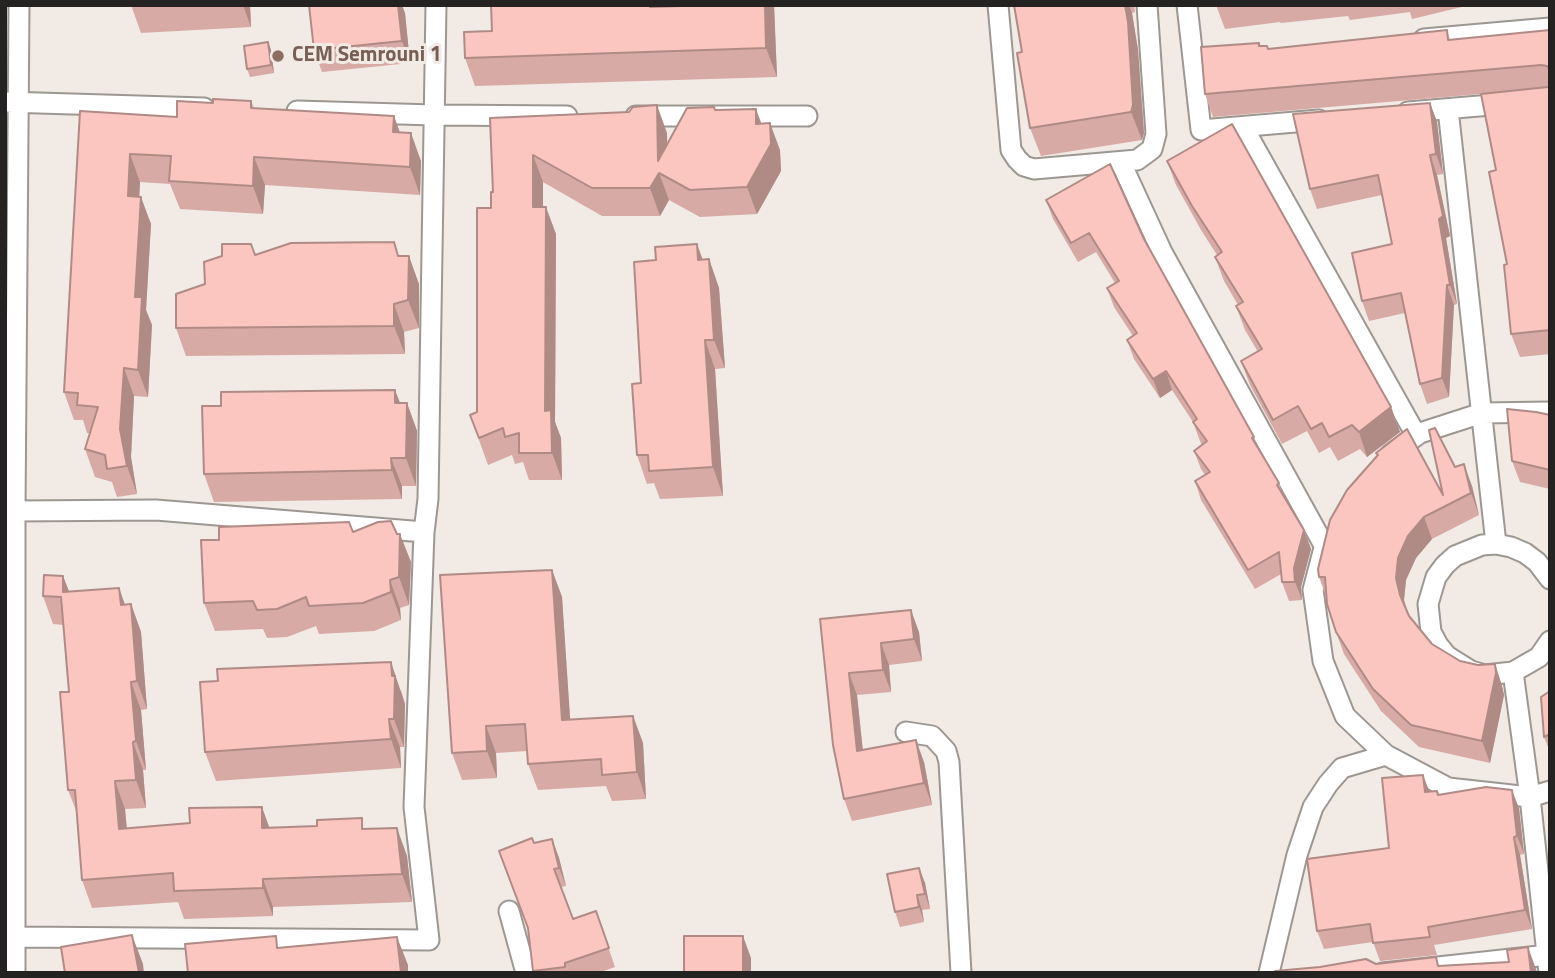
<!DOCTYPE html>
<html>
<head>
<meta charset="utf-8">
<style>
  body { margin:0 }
  #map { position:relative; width:1555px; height:978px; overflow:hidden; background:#f1eae5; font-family:"Titillium Web",sans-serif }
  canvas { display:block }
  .frame { position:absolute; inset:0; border:7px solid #252321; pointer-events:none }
</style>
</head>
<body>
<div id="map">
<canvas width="1555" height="978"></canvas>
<div class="frame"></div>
</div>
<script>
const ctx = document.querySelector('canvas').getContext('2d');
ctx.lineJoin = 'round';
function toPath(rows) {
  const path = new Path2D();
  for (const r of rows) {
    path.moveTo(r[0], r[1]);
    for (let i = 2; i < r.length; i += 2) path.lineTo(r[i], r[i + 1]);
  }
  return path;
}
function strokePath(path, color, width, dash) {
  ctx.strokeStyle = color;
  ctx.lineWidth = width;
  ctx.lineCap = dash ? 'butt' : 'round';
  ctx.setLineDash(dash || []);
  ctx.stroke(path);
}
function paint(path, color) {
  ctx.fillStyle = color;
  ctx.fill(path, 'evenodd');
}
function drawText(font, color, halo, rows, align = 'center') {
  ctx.font = font + ' "Titillium Web",sans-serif';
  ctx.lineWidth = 6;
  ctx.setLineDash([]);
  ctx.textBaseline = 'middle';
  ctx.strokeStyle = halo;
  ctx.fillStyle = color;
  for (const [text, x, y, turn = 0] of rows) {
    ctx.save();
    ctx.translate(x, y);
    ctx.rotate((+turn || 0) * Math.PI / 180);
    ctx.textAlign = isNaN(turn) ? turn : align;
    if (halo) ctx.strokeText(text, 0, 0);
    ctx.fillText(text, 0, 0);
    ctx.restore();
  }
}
const street = toPath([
  [998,5,1011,150,1017,159,1024,166,1034,169,1137,160,1152,149,1156,134,1147,5],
  [1187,5,1201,130,1319,120],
  [1424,39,1550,28],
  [6,102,204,108],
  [1448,109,1496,544],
  [297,111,434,115,567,116],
  [1408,112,1550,100],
  [636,116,807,116],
  [1243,127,1416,435],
  [1121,163,1162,252,1325,547],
  [1391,454,1420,433,1482,413,1550,412],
  [15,511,156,510,424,532],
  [1324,548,1313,590,1323,661,1345,716,1386,755,1448,788,1530,797,1550,791],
  [1550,579,1537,562,1525,553,1511,547,1496,544,1482,545,1455,556,1445,565,1436,577,1428,604,1431,632,1438,645,1447,656,1471,671,1485,675,1513,672,1539,657,1550,641],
  [1513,672,1530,797,1549,973],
  [906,732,932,736,946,751,949,762,961,973],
  [509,911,526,973],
  [15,937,429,940,414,807,424,532,428,499,436,5],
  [15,973,15,511,19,5],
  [1269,973,1297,855,1313,807,1328,784,1342,768,1386,755],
  [1383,973,1548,955]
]);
strokePath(street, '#9d9792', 23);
strokePath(street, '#fff', 19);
paint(toPath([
  [131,5,250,5,251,27,141,33],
  [715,5,774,5,777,77,475,86,465,58,492,31,654,7],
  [1014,5,1134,5,1135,12,1132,13,1138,50,1144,133,1142,140,1041,156,1030,128,1022,52],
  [1216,5,1470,5,1412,19,1410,12,1350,20,1348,16,1281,23,1280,22,1225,29],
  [405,13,410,63,322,72,314,50],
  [1447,30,1450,40,1550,30,1550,354,1520,357,1511,334,1507,264,1496,170,1515,91,1213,117,1205,94,1259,43,1260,46,1268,49],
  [268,42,271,50,274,73,250,77,247,69],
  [251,101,254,108,394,116,400,133,421,161,420,195,265,185,263,214,180,209,170,184,140,182,139,197,151,224,146,310,152,325,148,397,134,396,131,457,137,494,117,497,112,482,95,477,85,449,90,433,87,433,83,420,74,420,64,392,80,111,177,117,213,103],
  [1430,103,1437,122,1443,174,1437,175,1450,236,1446,238,1457,304,1454,305,1449,397,1427,404,1420,384,1405,313,1369,321,1362,301,1392,244,1382,195,1317,209,1310,189],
  [490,118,667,133,667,145,761,123,780,150,781,171,757,214,700,217,669,200,660,216,602,216,543,182,543,207,556,234,555,422,561,438,562,480,529,480,523,462,515,464,512,455,488,465,470,415,477,412,493,192],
  [1167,161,1391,407,1400,432,1367,457,1360,449,1338,461,1330,447,1319,453,1307,431,1282,444,1250,385,1241,361,1258,352,1245,330,1236,306,1238,305,1224,281,1215,257,1217,255,1201,230,1176,185],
  [1046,200,1144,239,1254,437,1258,448,1279,483,1283,496,1304,530,1311,549,1301,587,1302,600,1289,601,1282,582,1281,574,1255,589,1201,500,1195,481,1205,475,1201,469,1194,451,1202,445,1200,441,1193,422,1172,390,1160,398,1134,359,1127,340,1133,336,1114,307,1107,288,1115,283,1096,252,1078,262,1053,219],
  [697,244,703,260,709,259,719,288,725,368,715,369,723,496,660,499,654,483,647,484,637,455,641,383,656,260],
  [255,255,399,256,419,284,419,328,404,332,405,354,186,356,176,328,205,284],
  [400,403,407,403,417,431,416,486,402,486,402,499,214,502,204,474],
  [1550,415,1550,489,1520,482,1512,461],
  [1376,453,1443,495,1455,467,1472,486,1479,515,1432,539,1416,558,1406,580,1404,600,1409,616,1432,644,1460,661,1478,665,1495,664,1502,686,1504,695,1490,763,1419,747,1381,711,1344,654,1336,632,1327,599,1319,577,1377,455],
  [353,532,397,534,411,562,409,605,400,608,401,620,374,631,319,634,316,626,287,637,267,638,263,629,215,631,204,603],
  [552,570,562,597,570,720,633,716,643,743,646,799,612,801,606,786,538,790,528,764,527,751,496,753,497,778,462,780,452,753],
  [63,576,69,592,119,588,125,605,131,604,141,632,147,709,141,710,146,770,143,770,146,808,125,809,127,829,269,828,366,829,407,856,412,902,273,907,273,916,184,919,178,902,92,908,82,880,77,813,68,790,69,692,64,625,53,624,43,596],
  [820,619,919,632,922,661,889,665,891,692,857,695,863,750,924,762,932,805,852,821,844,799],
  [401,690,405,704,404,747,400,747,401,768,216,781,205,752],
  [1550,691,1550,752,1544,737],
  [1429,791,1437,791,1439,795,1519,808,1524,854,1520,855,1532,929,1434,945,1437,955,1380,961,1373,942,1324,949,1317,931,1389,848],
  [552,839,559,858,566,886,561,887,573,919,596,911,615,967,598,973,534,973,529,929,534,843],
  [919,868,925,883,930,909,922,910,924,922,900,927,895,912]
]), '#d8aaa5');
paint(toPath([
  [243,5,250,5,251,27],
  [398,5,402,5,405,13,410,63,402,41],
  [765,5,774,5,777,77,766,48],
  [1125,5,1129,5,1132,13,1138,50,1144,133,1142,140,1131,112],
  [268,42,271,50,274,73,271,65],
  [1430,103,1437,122,1443,174,1436,154],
  [657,105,667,133,668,178,658,161],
  [756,109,766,136,756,124],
  [394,116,404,144,393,132],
  [770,123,780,150,781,171,757,214,747,187],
  [411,133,421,161,420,195,410,167],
  [130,154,140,182,138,224,128,196],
  [533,155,543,182,543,234,533,207],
  [1430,155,1437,175,1450,236,1446,238,1457,304,1450,285,1439,219],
  [254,157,265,185,263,214,253,186],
  [659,173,669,200,660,216,650,188],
  [141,197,151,224,146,310,152,325,148,397,138,370,135,297],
  [546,207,556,234,555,422,561,438,562,480,552,453,545,411],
  [697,244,707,273,698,260],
  [409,256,419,284,419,328,408,300],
  [709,259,719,288,725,368,714,340],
  [1447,285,1454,305,1449,397,1442,378],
  [394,304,404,332,405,354,394,326],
  [705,340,715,369,723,496,713,467],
  [124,368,134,396,131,457,137,494,127,466,120,429],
  [1166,371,1172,390,1160,398,1153,379],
  [395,390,406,418,395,403],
  [407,403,417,431,416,486,406,458],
  [1391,407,1400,432,1367,457,1359,432],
  [391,458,402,486,402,499,392,470],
  [1464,464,1472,486,1479,515,1471,493],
  [1424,517,1432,539,1416,558,1406,580,1404,600,1408,617,1400,595,1396,578,1398,558,1408,536],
  [1304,530,1311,549,1301,587,1302,600,1295,582,1294,568],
  [400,534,411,562,409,605,399,577],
  [552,570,562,597,572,747,562,720],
  [63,576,74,604,63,592],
  [390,580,400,608,401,620,391,592],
  [119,588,129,616,121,605],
  [131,604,141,632,147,709,137,681],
  [911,610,919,632,922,661,914,639],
  [881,643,889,665,891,692,883,670],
  [391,662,405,704,404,747,394,719],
  [1495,664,1502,686,1504,695,1490,763,1482,741],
  [849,673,857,695,865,773,857,751],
  [131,682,141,710,146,770,136,741],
  [633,716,643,743,646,799,637,772],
  [389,719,400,747,401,768,391,739],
  [486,726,496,753,497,778,487,751],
  [916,740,924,762,932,805,924,783],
  [133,742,143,770,146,808,136,780],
  [1423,775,1430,793,1425,792],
  [115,781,125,809,129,857,119,829],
  [1512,790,1519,808,1524,854,1517,836],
  [262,807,272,835,262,828],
  [397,828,407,856,412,902,402,874],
  [1514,837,1520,855,1532,929,1525,910],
  [552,839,559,858,566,886,559,868],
  [919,868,925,883,930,909,925,894],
  [263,879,273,907,273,916,263,888],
  [917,895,922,910,924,922,919,907],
  [132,935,143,964,144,973,139,973],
  [743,936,751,958,751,973,743,973],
  [397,937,408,965,408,973,401,973],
  [1528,947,1536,969,1537,973,1531,973]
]), '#b08b86');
const building = toPath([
  [309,5,398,5,402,41,314,50,309,5],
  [491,5,650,5,650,7,715,5,765,5,766,48,465,58,464,32,492,31,491,5],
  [1014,5,1125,5,1128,22,1133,105,1131,112,1030,128,1017,53,1022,52,1014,5],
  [1447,30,1448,40,1550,30,1550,70,1547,66,1541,65,1205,94,1201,47,1259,43,1259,46,1267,46,1268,49,1447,30],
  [268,42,271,65,247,69,244,46,268,42],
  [1550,84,1550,330,1511,334,1504,265,1507,264,1489,172,1496,170,1481,94,1548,87,1550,84],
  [213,99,251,101,251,108,394,116,393,132,411,133,410,167,254,157,253,186,169,181,171,156,130,154,128,196,141,197,135,297,142,297,138,370,124,368,120,429,127,466,107,469,105,455,85,449,98,407,77,405,78,393,64,392,80,111,177,117,177,101,213,103,213,99],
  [1430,103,1436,154,1430,155,1443,216,1439,219,1450,285,1447,285,1442,378,1420,384,1401,293,1362,301,1352,253,1392,244,1378,175,1310,189,1293,114,1430,103],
  [657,105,658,161,687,108,714,107,715,110,756,109,756,124,770,123,771,144,747,187,690,190,659,173,650,188,592,188,533,155,533,207,546,207,545,411,551,410,552,453,519,453,519,433,505,437,503,428,479,438,470,415,477,412,477,208,491,208,491,192,493,192,490,118,629,112,633,107,657,105],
  [1232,124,1391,407,1359,432,1352,425,1329,437,1322,423,1311,429,1298,406,1273,420,1241,361,1262,349,1236,306,1243,302,1215,257,1222,252,1192,206,1167,161,1232,124],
  [1110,164,1144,239,1254,437,1252,438,1279,483,1277,485,1304,530,1294,568,1295,582,1282,582,1279,552,1248,570,1195,481,1210,472,1194,451,1207,441,1193,422,1197,419,1166,371,1153,379,1127,340,1137,333,1107,288,1119,281,1089,233,1071,243,1046,200,1110,164],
  [394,242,398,256,409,256,408,300,394,304,394,326,176,328,176,294,205,284,204,262,222,256,222,244,251,244,255,255,291,243,394,242],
  [697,244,698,260,709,259,714,340,705,340,713,467,649,471,648,455,637,455,632,384,641,383,634,262,656,260,655,247,697,244],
  [395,390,395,403,407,403,406,458,391,458,392,470,204,474,202,406,221,406,221,392,395,390],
  [1507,409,1536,412,1550,415,1550,470,1512,461,1507,409],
  [1435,428,1455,467,1464,464,1471,493,1424,517,1408,536,1398,558,1396,578,1400,595,1409,616,1432,644,1460,661,1478,665,1495,664,1496,673,1482,741,1411,725,1373,689,1336,632,1327,604,1325,577,1319,577,1318,569,1330,520,1347,490,1378,455,1376,453,1407,429,1443,495,1429,430,1435,428],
  [391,521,397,534,400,534,399,577,390,580,391,592,363,603,309,606,306,597,277,609,257,610,253,601,204,603,201,540,219,540,219,527,349,522,353,532,378,522,391,521],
  [552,570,562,720,633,716,637,772,602,775,601,759,528,764,525,724,486,726,487,751,452,753,440,575,552,570],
  [44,575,63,576,63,592,119,588,121,605,131,604,137,681,131,682,136,741,133,742,136,780,115,781,119,829,190,823,189,808,262,807,262,828,317,826,317,820,362,818,362,829,397,828,402,874,263,879,263,888,174,891,173,873,82,880,75,790,68,790,60,692,69,692,61,597,43,596,44,575],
  [911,610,914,639,881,643,883,670,849,673,857,751,916,740,924,783,844,799,833,745,820,619,911,610],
  [391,662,392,676,395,676,394,719,389,719,391,739,205,752,200,682,218,681,217,669,391,662],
  [1550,691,1550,734,1544,737,1541,697,1550,691],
  [1423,775,1425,792,1437,791,1438,795,1486,787,1512,790,1517,836,1514,837,1525,910,1428,927,1430,937,1373,943,1370,924,1317,931,1307,859,1389,848,1382,778,1423,775],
  [532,838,534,843,552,839,559,868,554,869,573,919,596,911,609,948,565,963,565,967,533,971,528,928,499,851,532,838],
  [919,868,925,894,917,895,919,907,895,912,887,874,919,868],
  [132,935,139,973,65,973,61,947,132,935],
  [276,936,277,948,397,937,401,973,188,973,185,944,276,936],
  [684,936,743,936,743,973,684,973,684,936],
  [1528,947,1531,973,1275,973,1275,971,1320,967,1366,959,1376,964,1436,957,1438,966,1509,962,1507,950,1528,947]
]);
paint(building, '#fbc6c0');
strokePath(building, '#b08b86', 2);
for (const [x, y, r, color] of [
  [278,56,7,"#8d6e63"]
]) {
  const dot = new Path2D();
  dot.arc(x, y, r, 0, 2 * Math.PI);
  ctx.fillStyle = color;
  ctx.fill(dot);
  strokePath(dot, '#f1eae5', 2.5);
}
drawText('bold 21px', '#785e54', '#f1eae5', [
  ["CEM Semrouni 1",292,56]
], 'left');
</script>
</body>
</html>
